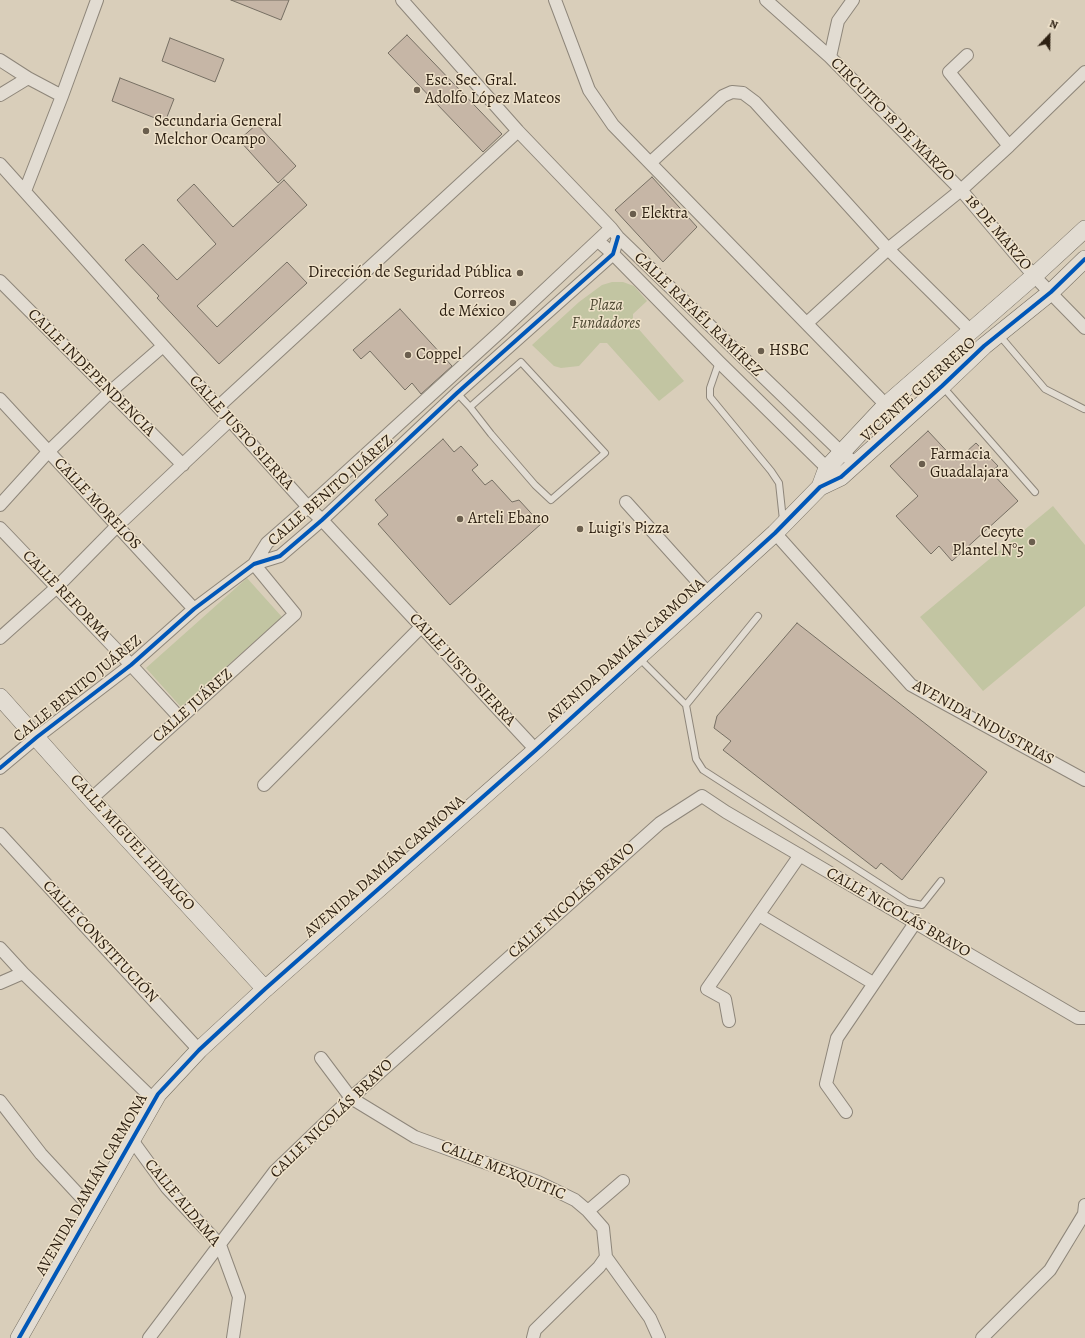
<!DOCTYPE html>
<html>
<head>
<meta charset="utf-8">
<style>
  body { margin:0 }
  #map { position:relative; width:1085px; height:1338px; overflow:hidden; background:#d9ceba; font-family:Alegreya,serif }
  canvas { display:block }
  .north { position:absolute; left:1029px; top:16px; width:40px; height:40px; -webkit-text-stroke:3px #efe2ca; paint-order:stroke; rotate:22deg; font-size:11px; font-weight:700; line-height:16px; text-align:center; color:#2e2113 }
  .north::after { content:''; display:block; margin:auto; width:14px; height:18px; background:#2e2113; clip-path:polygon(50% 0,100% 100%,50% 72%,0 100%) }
</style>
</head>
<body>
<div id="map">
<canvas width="1085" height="1338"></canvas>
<div class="north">N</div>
</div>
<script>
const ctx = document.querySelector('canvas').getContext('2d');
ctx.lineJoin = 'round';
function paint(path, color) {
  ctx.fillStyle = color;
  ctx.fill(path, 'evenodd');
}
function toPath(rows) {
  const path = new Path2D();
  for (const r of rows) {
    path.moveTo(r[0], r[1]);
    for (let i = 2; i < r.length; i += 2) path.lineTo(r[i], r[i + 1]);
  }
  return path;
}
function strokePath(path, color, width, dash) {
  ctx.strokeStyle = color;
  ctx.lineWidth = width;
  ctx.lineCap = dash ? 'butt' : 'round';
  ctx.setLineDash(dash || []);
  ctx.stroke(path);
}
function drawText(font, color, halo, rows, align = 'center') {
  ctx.font = font + ' Alegreya,serif';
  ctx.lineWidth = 3;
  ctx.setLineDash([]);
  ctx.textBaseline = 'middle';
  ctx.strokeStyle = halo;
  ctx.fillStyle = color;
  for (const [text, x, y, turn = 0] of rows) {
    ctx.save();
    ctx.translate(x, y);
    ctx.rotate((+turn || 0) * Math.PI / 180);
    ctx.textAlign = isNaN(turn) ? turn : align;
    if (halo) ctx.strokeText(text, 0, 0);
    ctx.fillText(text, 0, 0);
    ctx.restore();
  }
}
paint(toPath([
  [612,282,623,282,634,286,647,301,633,314,633,321,636,326,684,381,659,401,607,343,600,343,579,366,561,368,554,366,532,345,579,302,602,285],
  [1053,506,1085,545,1085,606,983,691,920,617],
  [247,578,282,617,181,707,146,668]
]), '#c2c5a2');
const building = toPath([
  [231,0,289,0,281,20,231,0],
  [407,35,502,134,483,152,388,53,407,35],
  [170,38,224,59,215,82,162,61,170,38],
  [120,78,174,99,165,122,112,101,120,78],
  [257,124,296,166,278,183,239,140,257,124],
  [652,177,697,227,663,262,615,210,652,177],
  [284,180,307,205,197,306,217,327,287,262,307,283,219,364,157,298,159,296,125,260,143,244,177,280,216,244,177,200,194,184,233,227,284,180],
  [400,309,452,366,421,394,412,383,405,390,370,351,361,359,353,350,400,309],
  [928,431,956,461,976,443,998,466,991,472,1018,501,952,561,939,546,931,554,896,516,918,496,890,466,928,431],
  [443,439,454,452,461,446,478,465,472,470,485,485,492,480,512,502,519,500,541,524,450,605,378,524,388,515,375,500,443,439],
  [797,623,987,772,902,880,881,863,876,869,723,750,731,741,714,728,717,716,797,623]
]);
paint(building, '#c6b6a6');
strokePath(building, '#766f63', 1);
const lane = toPath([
  [1000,336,1045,389,1084,409],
  [719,362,710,388,710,397,771,471,779,483,783,520],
  [943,387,1035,492],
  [457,393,470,407,491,434,535,485,551,500,605,453,521,362,470,407],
  [639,658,686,705,696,759,703,770,908,902,922,905,941,881],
  [686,705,758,616]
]);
const street = toPath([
  [402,0,518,131,611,228,618,237,841,452,855,463],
  [555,0,589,90,613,125,886,405],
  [766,0,830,57,961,190,1034,276,1085,328],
  [967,55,949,72,1009,146],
  [830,57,838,21,853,0],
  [0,60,28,78,62,96],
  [0,95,28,78],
  [650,163,723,96,732,92,743,93,755,102,888,249,971,331],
  [0,164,308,507,322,520,536,750],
  [25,191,62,96,97,0],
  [598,241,613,254,719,362,827,468,833,472],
  [0,281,183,465],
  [807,323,888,249,961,190,1009,146,1085,72],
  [0,399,194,609],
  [218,407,518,131],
  [626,502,708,593],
  [0,505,48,452,110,392,163,346],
  [0,528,131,665,180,718],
  [775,533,911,685,1085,780],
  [254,564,267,543,308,507,501,331,611,228],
  [0,638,57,587,117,526,230,420],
  [0,768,37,737,131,665,194,609,254,564,280,556,322,520,457,393,613,254,618,237],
  [264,785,421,627],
  [91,799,295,614,254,564],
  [0,834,199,1050],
  [759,915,873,983],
  [0,948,23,973,154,1100],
  [0,983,23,973],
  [729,1021,725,999,707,989,800,855],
  [321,1058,351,1098,415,1137,538,1182,575,1200,588,1211,603,1228,606,1257,650,1318,659,1338],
  [0,1101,41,1154,92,1209],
  [846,1112,826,1084,837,1038,915,923],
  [132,1140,167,1188,220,1245,239,1297,233,1338],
  [588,1211,623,1181],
  [149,1338,275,1171,351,1098,660,823,702,796,726,812,1078,1018,1085,1018],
  [533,1338,535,1330,599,1267,606,1257],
  [982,1338,1050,1270,1084,1214,1085,1205]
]);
const secondary = toPath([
  [820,487,827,468,886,405,1034,276,1085,229],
  [0,697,91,799,265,989],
  [19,1338,158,1094,199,1050,265,989,536,750,775,533,820,487,841,477,942,386,984,346,1051,292,1085,259]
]);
strokePath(lane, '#8e867a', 8);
strokePath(street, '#8e867a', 14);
strokePath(secondary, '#766f63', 18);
strokePath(lane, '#e2dcd2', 6);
strokePath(street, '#e2dcd2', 12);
strokePath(secondary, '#e2dcd2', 17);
strokePath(toPath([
  [0,768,37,737,131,665,194,609,254,564,280,556,322,520,457,393,613,254,618,237],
  [19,1338,158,1094,199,1050,265,989,536,750,775,533,820,487,841,477,942,386,984,346,1051,292,1085,259]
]), '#0057b8', 4);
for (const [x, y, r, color] of [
  [417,90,4,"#6a5e4d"],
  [146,131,4,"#6a5e4d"],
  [633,214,4,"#6a5e4d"],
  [520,273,4,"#6a5e4d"],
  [513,303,4,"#6a5e4d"],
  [761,351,4,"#6a5e4d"],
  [408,355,4,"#6a5e4d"],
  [922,464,4,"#6a5e4d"],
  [460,519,4,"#6a5e4d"],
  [580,529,4,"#6a5e4d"],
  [1032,542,4,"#6a5e4d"]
]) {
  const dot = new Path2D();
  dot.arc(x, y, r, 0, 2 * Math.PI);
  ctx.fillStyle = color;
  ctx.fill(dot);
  strokePath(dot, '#efe2ca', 1.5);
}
drawText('16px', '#2e2113', '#efe2ca', [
  ["Esc. Sec. Gral.",425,81],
  ["Adolfo López Mateos",425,99],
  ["Secundaria General",154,122],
  ["Melchor Ocampo",154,140],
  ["Elektra",641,214],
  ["Dirección de Seguridad Pública",512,273,"right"],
  ["Correos",505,294,"right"],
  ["de México",505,312,"right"],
  ["HSBC",769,351],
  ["Coppel",416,355],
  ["Farmacia",930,455],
  ["Guadalajara",930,473],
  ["Arteli Ebano",468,519],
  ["Luigi's Pizza",588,529],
  ["Cecyte",1024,533,"right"],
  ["Plantel N°5",1024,551,"right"]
], 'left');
drawText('16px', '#2e2113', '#efe2ca', [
  ["CIRCUITO 18 DE MARZO",892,120,45],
  ["18 DE MARZO",998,233,50],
  ["CALLE RAFAÉL RAMÍREZ",698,315,44],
  ["CALLE INDEPENDENCIA",91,373,45],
  ["VICENTE GUERRERO",919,390,-42],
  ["CALLE JUSTO SIERRA",241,433,48],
  ["CALLE BENITO JUÁREZ",331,491,-41],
  ["CALLE MORELOS",97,504,47],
  ["CALLE REFORMA",66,596,46],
  ["AVENIDA DAMIÁN CARMONA",626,651,-42],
  ["CALLE JUSTO SIERRA",462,670,47],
  ["CALLE BENITO JUÁREZ",78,689,-39],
  ["CALLE JUÁREZ",193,706,-42],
  ["AVENIDA INDUSTRIAS",983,723,29],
  ["CALLE MIGUEL HIDALGO",132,843,48],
  ["AVENIDA DAMIÁN CARMONA",385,867,-41],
  ["CALLE NICOLÁS BRAVO",572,901,-42],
  ["CALLE NICOLÁS BRAVO",898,913,30],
  ["CALLE CONSTITUCIÓN",100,942,47],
  ["CALLE NICOLÁS BRAVO",332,1119,-44],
  ["CALLE MEXQUITIC",503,1171,22],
  ["AVENIDA DAMIÁN CARMONA",92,1185,-60],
  ["CALLE ALDAMA",182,1203,50]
]);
drawText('italic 16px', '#4e4832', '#efe2ca', [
  ["Plaza",606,306],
  ["Fundadores",606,324]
]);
</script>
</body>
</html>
